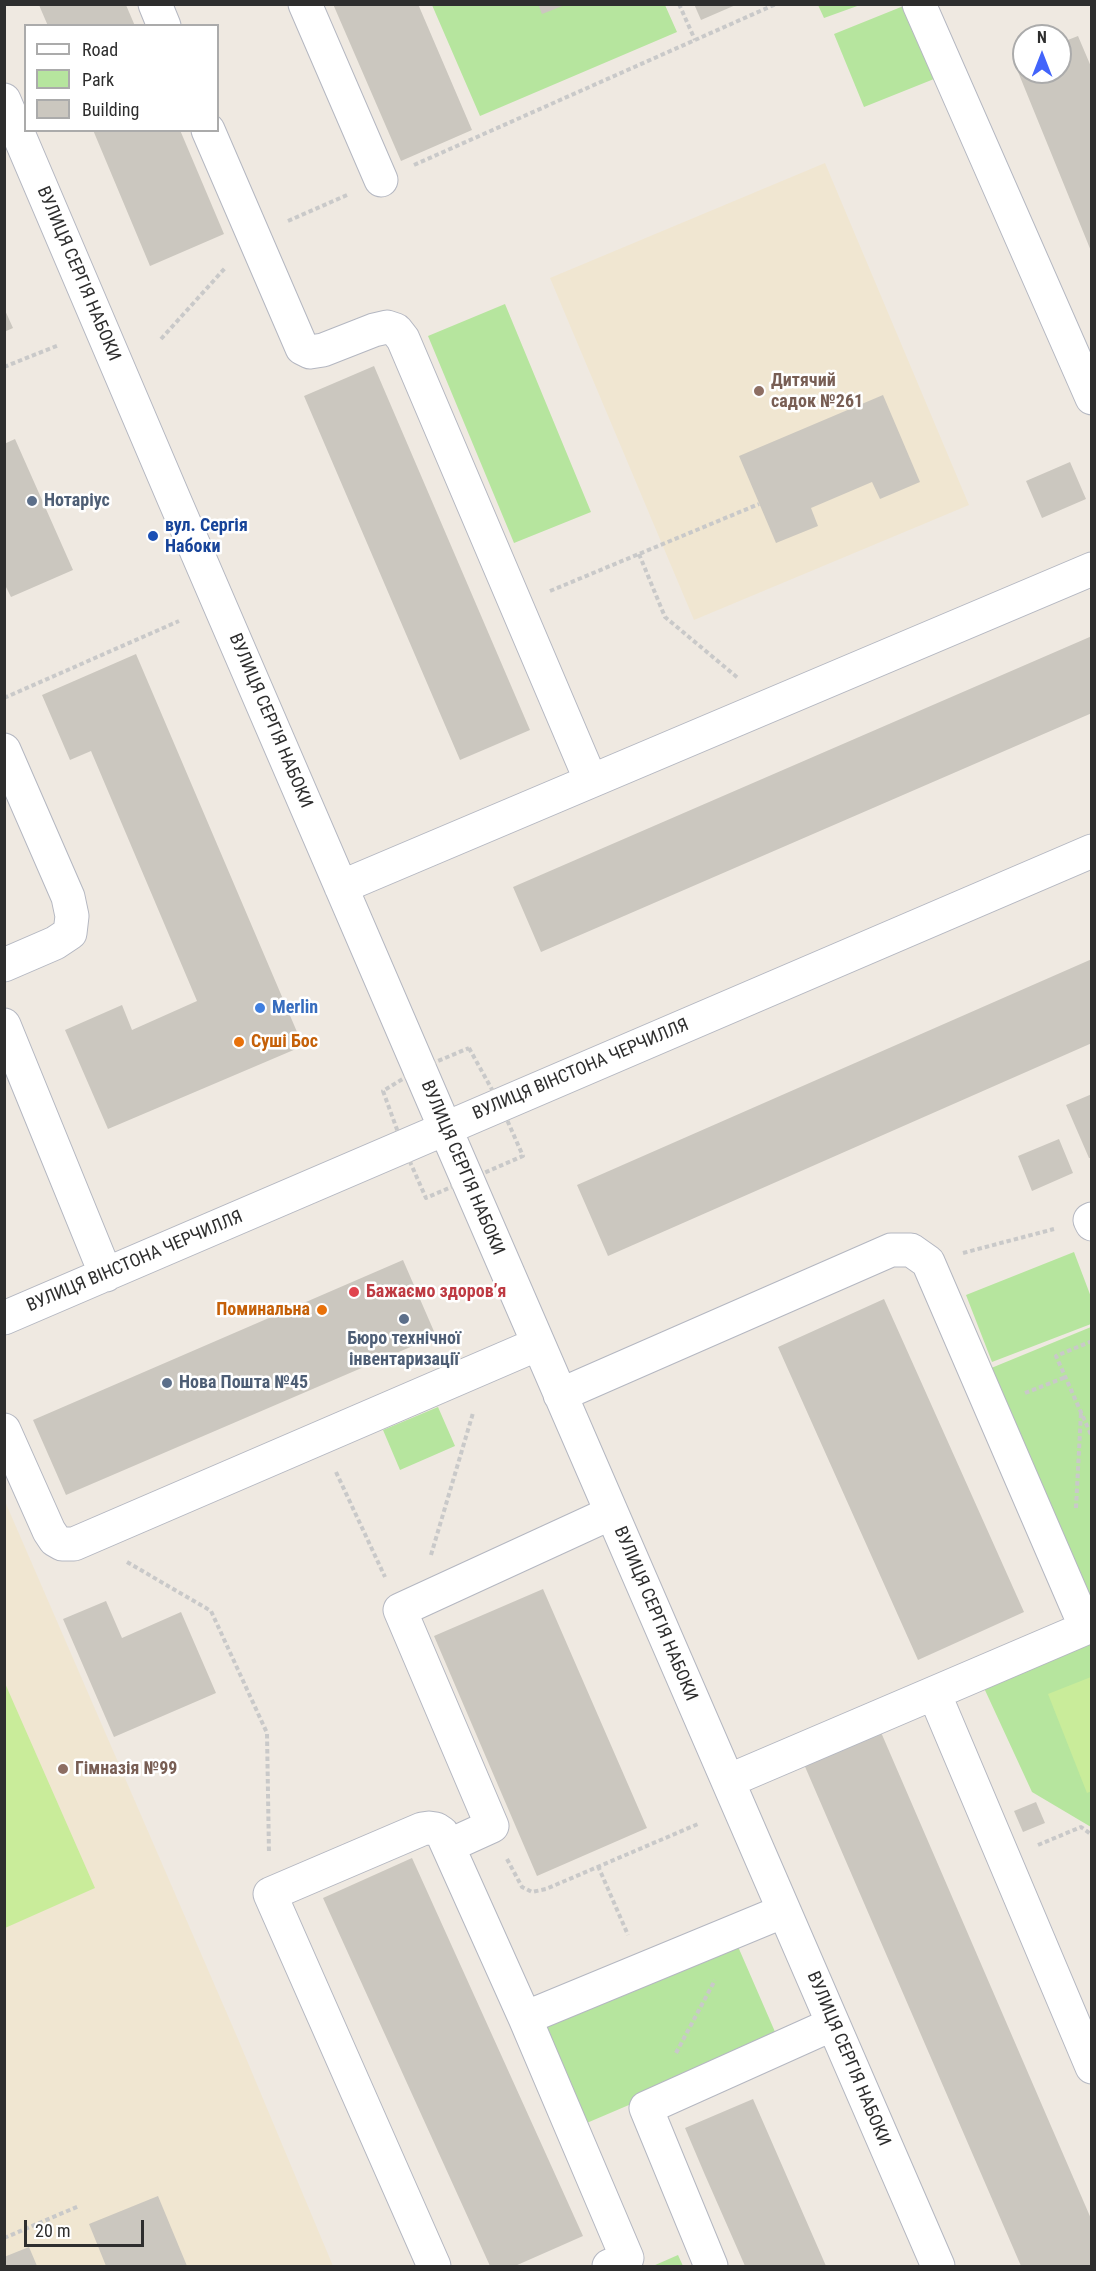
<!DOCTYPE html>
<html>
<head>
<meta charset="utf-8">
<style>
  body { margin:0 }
  #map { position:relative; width:1096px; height:2271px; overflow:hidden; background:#efe9e1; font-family:"Roboto Condensed",sans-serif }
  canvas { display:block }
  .frame { position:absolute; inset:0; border:6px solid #2e2e2e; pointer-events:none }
  .legend { position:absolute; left:24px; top:24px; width:195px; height:108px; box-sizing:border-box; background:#fff; border:2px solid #ababab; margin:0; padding:8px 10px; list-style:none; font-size:18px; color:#2e2e2e }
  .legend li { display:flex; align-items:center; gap:12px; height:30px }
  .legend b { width:30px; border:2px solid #ababab }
  .north { position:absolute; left:1012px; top:24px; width:60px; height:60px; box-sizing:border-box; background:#fff; border:2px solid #ababab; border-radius:50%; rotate:0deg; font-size:16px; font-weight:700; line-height:24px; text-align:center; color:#2e2e2e }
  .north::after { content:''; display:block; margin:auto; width:21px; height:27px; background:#4264fb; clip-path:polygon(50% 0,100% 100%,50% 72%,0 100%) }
  .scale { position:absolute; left:24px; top:2220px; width:120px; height:27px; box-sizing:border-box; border:3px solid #2e2e2e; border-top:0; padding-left:8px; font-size:18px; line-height:21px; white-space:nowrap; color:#2e2e2e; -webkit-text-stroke:4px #fff; paint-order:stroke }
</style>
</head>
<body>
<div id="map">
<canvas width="1096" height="2271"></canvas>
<div class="frame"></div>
<ul class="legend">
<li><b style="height:8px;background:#fff"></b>Road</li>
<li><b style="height:16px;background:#b6e59e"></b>Park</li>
<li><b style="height:16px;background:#cbc7bf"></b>Building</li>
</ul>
<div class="north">N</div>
<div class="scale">20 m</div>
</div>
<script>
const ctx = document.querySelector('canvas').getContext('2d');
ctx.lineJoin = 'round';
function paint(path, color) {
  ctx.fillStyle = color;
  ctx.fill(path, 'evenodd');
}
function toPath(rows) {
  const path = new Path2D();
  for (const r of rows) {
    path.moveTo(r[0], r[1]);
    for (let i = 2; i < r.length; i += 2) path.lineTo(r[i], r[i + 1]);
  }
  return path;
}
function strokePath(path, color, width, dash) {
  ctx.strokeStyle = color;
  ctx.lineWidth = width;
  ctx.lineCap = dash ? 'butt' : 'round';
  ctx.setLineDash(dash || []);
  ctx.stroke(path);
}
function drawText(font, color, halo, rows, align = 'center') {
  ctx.font = font + ' "Roboto Condensed",sans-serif';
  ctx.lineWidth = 5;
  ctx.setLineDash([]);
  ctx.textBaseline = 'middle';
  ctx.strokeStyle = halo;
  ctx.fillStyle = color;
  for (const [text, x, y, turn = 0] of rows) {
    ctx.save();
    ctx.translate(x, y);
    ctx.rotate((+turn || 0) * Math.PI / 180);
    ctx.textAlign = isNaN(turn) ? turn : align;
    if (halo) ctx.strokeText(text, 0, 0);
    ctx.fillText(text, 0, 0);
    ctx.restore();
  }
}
paint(toPath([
  [825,163,969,505,694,620,550,278],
  [4,1499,238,2039,333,2266,5,2266]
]), '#f0e6d1');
paint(toPath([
  [432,5,665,5,677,32,480,116],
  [818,5,860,5,824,18],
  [906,5,949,73,864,107,834,34],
  [505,304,591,512,514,543,428,336],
  [1074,1252,1091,1297,1091,1324,992,1362,966,1295],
  [1091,1327,1091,1625,984,1371],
  [438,1407,455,1446,400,1470,383,1430],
  [1091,1641,1091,1827,1032,1792,984,1688],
  [736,1942,779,2041,582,2125,540,2025],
  [678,2255,683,2266,653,2266]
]), '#b6e59e');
paint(toPath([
  [1091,1677,1092,1791,1087,1793,1048,1694],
  [4,1681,95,1888,5,1928,4,1928]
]), '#c9ec9a');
paint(toPath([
  [333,4,418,4,472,130,401,161],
  [538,4,565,4,565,5,542,14],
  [694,4,738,4,701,20],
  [39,5,126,5,135,26,48,26],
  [1078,36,1092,69,1091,251,1014,62,1024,58,1024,72,1060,72,1060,43],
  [93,130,180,130,224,234,150,266],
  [4,308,13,328,4,332],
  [374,366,530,730,460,760,304,396],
  [883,395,920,482,880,499,872,482,811,508,818,526,776,543,739,456],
  [15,439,73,570,11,597,4,583,4,444],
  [1070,462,1086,499,1042,518,1026,481],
  [1092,636,1092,713,541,952,513,887],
  [136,654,303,1046,108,1129,65,1030,122,1005,132,1030,197,1001,91,751,70,760,42,695],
  [1092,959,1092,1043,608,1256,577,1185],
  [1092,1094,1092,1158,1089,1158,1066,1105],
  [1059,1139,1073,1173,1032,1191,1018,1156],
  [403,1260,436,1336,66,1495,33,1420],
  [884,1299,1024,1612,918,1660,778,1347],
  [543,1589,647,1828,537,1876,434,1636],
  [106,1601,122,1638,181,1612,216,1693,114,1737,63,1619],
  [880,1730,1092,2221,1092,2266,1021,2266,803,1762],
  [1036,1802,1045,1823,1023,1832,1014,1811],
  [412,1858,583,2236,515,2266,490,2266,323,1898],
  [753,2099,826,2266,745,2266,705,2175,685,2128],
  [158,2196,187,2266,106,2266,89,2224],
  [29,2247,37,2266,4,2266,4,2257]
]), '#cbc7bf');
const minor = toPath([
  [155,4,164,26],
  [305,4,381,180],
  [919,4,1092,398],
  [4,100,174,499,445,1128,938,2266],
  [208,130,302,348,310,352,323,350,374,330,387,327,396,330,403,339,591,781],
  [4,750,68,897,72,916,70,933,55,943,4,965],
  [341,887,1092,569],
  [4,1025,106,1275],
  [1092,1219,1090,1220,1092,1224],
  [4,1318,1092,851],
  [560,1395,891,1250,911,1250,928,1262,1086,1628,934,1693],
  [4,1430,49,1531,55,1540,62,1544,74,1544,538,1344],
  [728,1781,934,1693,1092,2067],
  [448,1846,492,1826,400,1610,611,1513],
  [525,2018,784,1911],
  [434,2266,270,1894,422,1829,429,1828,436,1829,442,1833,525,2018,627,2258,609,2266],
  [711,2266,646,2108,833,2024]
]);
strokePath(minor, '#b4b7c1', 35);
strokePath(toPath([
  [679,4,695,40],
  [414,165,776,4],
  [288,221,347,195],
  [161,339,226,267],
  [4,367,59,345],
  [639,554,665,617,738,678],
  [550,591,759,504],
  [4,698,179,621],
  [469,1048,500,1104,523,1156,426,1198,403,1146,383,1091,419,1069,469,1048],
  [963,1253,1054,1229],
  [1092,1341,1056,1356,1092,1437],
  [1025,1393,1066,1377],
  [336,1472,385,1577],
  [1076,1508,1081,1412],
  [431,1555,473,1413],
  [127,1562,211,1611,267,1733,269,1854],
  [1038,1845,1081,1827,1092,1835],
  [507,1859,522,1887,532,1892,546,1889,698,1824],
  [598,1866,628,1935],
  [676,2053,715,1980],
  [4,2238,79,2206]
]), '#c9c9c9', 4, [4.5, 3]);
strokePath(minor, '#fff', 33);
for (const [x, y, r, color] of [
  [759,391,6,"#8d6e63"],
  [32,501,6,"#5c6f8a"],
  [153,536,6,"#1a4fb4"],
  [260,1008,6,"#3f7fe0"],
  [239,1042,6,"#e8710a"],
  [354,1292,6,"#e0444e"],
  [322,1310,6,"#e8710a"],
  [404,1319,6,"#5c6f8a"],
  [167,1383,6,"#5c6f8a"],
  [63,1769,6,"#8d6e63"]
]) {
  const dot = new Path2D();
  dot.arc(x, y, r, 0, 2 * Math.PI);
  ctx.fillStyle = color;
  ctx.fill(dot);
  strokePath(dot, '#fff', 2);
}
drawText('18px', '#2e2e2e', '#fff', [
  ["ВУЛИЦЯ СЕРГІЯ НАБОКИ",78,274,67],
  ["ВУЛИЦЯ СЕРГІЯ НАБОКИ",270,721,67],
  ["ВУЛИЦЯ ВІНСТОНА ЧЕРЧИЛЛЯ",581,1070,-23],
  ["ВУЛИЦЯ СЕРГІЯ НАБОКИ",462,1168,67],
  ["ВУЛИЦЯ ВІНСТОНА ЧЕРЧИЛЛЯ",135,1262,-23],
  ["ВУЛИЦЯ СЕРГІЯ НАБОКИ",655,1614,67],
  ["ВУЛИЦЯ СЕРГІЯ НАБОКИ",848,2059,67]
]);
drawText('bold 18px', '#785e54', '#fff', [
  ["Дитячий",771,381],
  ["садок №261",771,402],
  ["Гімназія №99",75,1769]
], 'left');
drawText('bold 18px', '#4e5e75', '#fff', [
  ["Нотаріус",44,501],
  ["Бюро технічної",404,1339,"center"],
  ["інвентаризації",404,1360,"center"],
  ["Нова Пошта №45",179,1383]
], 'left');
drawText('bold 18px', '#164399', '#fff', [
  ["вул. Сергія",165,526],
  ["Набоки",165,547]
], 'left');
drawText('bold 18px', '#366cbe', '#fff', [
  ["Merlin",272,1008]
], 'left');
drawText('bold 18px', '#c56008', '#fff', [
  ["Суші Бос",251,1042],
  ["Поминальна",310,1310,"right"]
], 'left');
drawText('bold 18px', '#be3a42', '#fff', [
  ["Бажаємо здоровʼя",366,1292]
], 'left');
</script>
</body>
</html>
